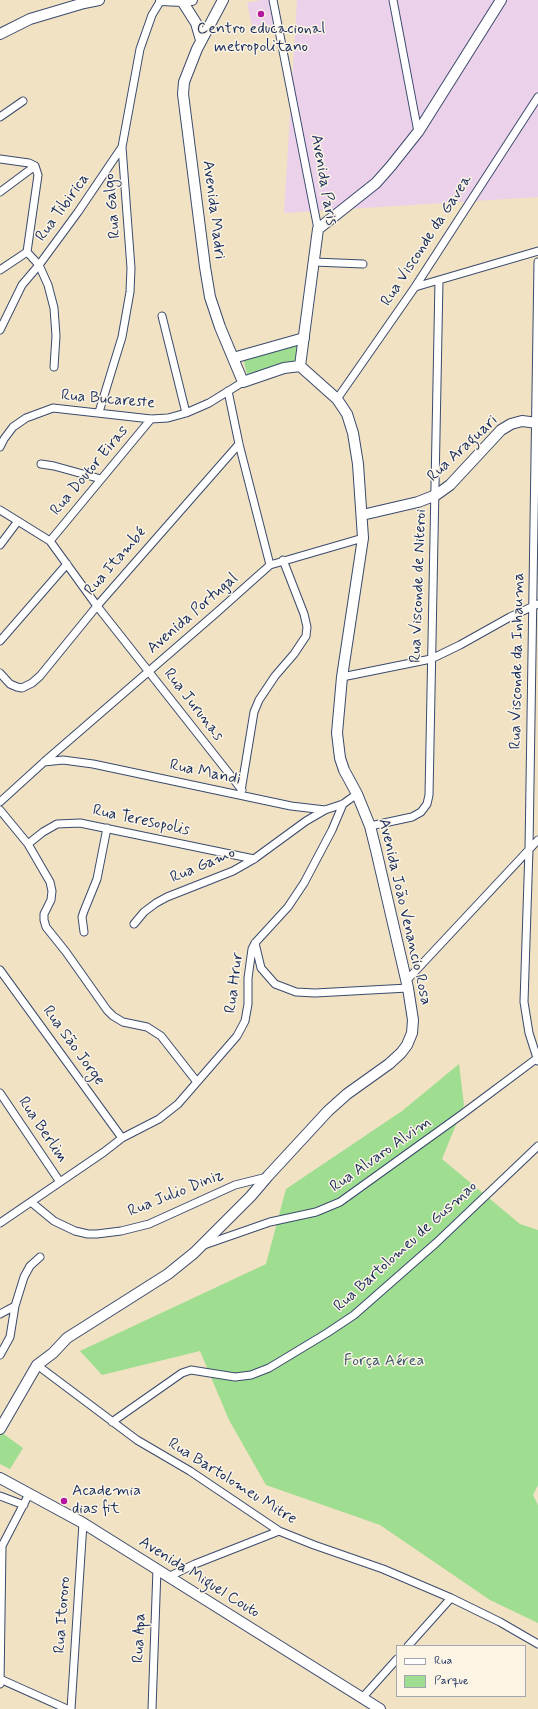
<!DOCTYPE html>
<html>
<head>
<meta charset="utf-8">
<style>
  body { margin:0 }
  #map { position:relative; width:538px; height:1709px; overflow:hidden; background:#f0e2c3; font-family:Mynerve,sans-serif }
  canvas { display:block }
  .legend { position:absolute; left:396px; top:1645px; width:130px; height:52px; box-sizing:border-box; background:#fcf5e5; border:1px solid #a2a6af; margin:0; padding:5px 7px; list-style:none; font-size:12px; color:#1b2f5e }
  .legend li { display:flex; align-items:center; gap:8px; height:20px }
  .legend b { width:20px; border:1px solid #a2a6af }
</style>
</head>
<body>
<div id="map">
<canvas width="538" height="1709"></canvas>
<ul class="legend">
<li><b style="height:5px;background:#fff"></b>Rua</li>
<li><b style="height:11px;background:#9fdd91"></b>Parque</li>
</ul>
</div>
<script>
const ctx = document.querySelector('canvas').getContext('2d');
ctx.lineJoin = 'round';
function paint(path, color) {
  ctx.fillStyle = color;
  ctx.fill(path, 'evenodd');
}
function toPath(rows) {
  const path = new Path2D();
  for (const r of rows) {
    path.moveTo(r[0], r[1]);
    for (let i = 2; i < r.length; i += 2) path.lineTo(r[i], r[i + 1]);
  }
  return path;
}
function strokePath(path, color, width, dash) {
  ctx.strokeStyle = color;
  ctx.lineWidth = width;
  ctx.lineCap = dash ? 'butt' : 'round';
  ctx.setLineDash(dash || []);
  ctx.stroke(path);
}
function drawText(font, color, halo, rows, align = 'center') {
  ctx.font = font + ' Mynerve,sans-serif';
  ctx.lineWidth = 3;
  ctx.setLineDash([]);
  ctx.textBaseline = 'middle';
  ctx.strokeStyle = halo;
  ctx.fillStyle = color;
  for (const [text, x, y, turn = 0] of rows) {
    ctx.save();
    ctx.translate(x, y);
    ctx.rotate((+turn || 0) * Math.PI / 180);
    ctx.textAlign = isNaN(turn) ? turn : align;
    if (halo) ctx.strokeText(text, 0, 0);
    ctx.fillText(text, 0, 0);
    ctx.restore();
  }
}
paint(toPath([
  [261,0,269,0,275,25,253,30,247,3],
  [297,0,538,0,538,197,284,213]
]), '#ecd1ea');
paint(toPath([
  [300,344,296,364,247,374,243,358],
  [459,1064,464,1105,442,1159,520,1224,538,1230,538,1485,533,1495,538,1505,538,1623,490,1600,380,1525,266,1485,229,1420,200,1351,102,1375,80,1351,266,1264,286,1189,402,1111],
  [2,1433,23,1448,10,1469,0,1464,0,1436]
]), '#9fdd91');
const street = toPath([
  [273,0,318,229],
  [393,0,418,132],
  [0,117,23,101],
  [0,159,29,163,35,166,38,175,27,252],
  [0,192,35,166],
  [27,252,39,265,48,285,54,308,56,336,54,367],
  [314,262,363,264],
  [538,262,529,849,524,1002,529,1033,538,1061],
  [0,270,27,252],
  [415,287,538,251],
  [162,316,186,413],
  [0,330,22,285,39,265,78,212,122,147],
  [228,391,239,444,270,565],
  [337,399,415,287,538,97],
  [99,412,122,337,130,292,131,268,122,147,140,49,152,15,161,0],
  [0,447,4,439,13,427,26,418,53,408,151,419,168,418,186,413,209,403,243,382],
  [41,464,54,466,101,479],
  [0,510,50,541,97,606,242,790],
  [50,541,151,419],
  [0,545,18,521],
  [0,641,67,564],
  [0,673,10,684,17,687,22,688,32,683,40,676,97,606,239,444],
  [342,677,431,659,460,645,510,617,538,604],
  [44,762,63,760,93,764,291,806,325,810,343,804,357,794],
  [241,791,254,712,259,700,275,676,294,654,306,636,307,627,304,614,283,560],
  [0,802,44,762,215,614,270,565,363,538],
  [0,810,28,844,50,882,52,891,51,900,44,914,44,920,46,927,66,952,107,1010,113,1016,123,1022,147,1027,161,1036,197,1082],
  [370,826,412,817,421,812,427,804,429,795,439,280],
  [28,844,43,832,57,824,80,823,254,859],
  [134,924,144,912,156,903,167,897,233,871,254,859,306,821,325,810],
  [84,932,82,917,84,911,97,879,107,828],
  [255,943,261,968,275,984,296,992,315,993,408,988],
  [0,970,122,1138],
  [407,980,538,840],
  [0,1093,60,1182],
  [31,1202,54,1221,75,1231,88,1234,97,1234,121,1231,149,1224,235,1185,267,1177],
  [0,1223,104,1152,122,1138,159,1119,178,1104,237,1036,245,1021,248,1004,248,978,252,949,255,943,288,907,304,883,332,830,343,804],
  [204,1245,270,1222,316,1212,340,1202,461,1115,536,1059],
  [0,1314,15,1306],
  [0,1355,10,1337,15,1306,24,1277,30,1266,40,1257],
  [37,1365,137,1440,190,1471,279,1531,314,1545,383,1569,451,1598,500,1622,538,1644],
  [112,1422,182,1373,191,1370,235,1377,251,1375,269,1368,327,1333,354,1315,436,1243,538,1146],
  [0,1496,24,1505],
  [168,1577,195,1564,279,1531],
  [408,1646,451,1598],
  [0,1679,67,1709],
  [0,1684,2,1546,29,1494],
  [363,1697,397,1659],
  [71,1709,83,1523],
  [152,1709,157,1569]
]);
const secondary = toPath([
  [161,0,182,1,192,0],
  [223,0,197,49,184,82,183,94,205,267,210,297,220,327,243,382,284,368,300,366],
  [182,1,196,23,201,40],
  [0,34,30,19,84,3,99,0],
  [233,358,304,338],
  [300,366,318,229,376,183,391,166,418,132,501,0],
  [362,515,418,502,436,495,450,485,501,430,511,424,522,421,538,423],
  [0,1429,37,1365,53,1353,67,1338,168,1274,194,1253,251,1196,268,1176,328,1111,347,1094,389,1064,401,1053,407,1045,412,1033,413,1020,408,988,376,850,370,826,357,794,344,770,340,758,337,733,342,677,363,538,358,464,353,433,347,414,337,399,300,366],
  [0,1478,83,1523,380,1709]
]);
strokePath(street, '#3b4a6d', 9);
strokePath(secondary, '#3b4a6d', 12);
strokePath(street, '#fff', 7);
strokePath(secondary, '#fff', 10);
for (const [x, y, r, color] of [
  [261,14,4,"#b5179e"],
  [64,1501,4,"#b5179e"]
]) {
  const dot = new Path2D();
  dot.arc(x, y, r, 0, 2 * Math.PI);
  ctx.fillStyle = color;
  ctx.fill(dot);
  strokePath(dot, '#fcf5e5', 1.5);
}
drawText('16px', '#1b2f5e', '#fcf5e5', [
  ["Centro educacional",261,30],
  ["metropolitano",261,48],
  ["Academia",72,1492,"left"],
  ["dias fit",72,1510,"left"]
]);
drawText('16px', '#1b2f5e', '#fcf5e5', [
  ["Avenida Paris",323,180,80],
  ["Rua Galgo",113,206,-95],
  ["Rua Tibirica",63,208,-54],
  ["Avenida Madri",213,210,83],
  ["Rua Visconde da Gavea",427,241,-57],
  ["Rua Bucareste",108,400,5],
  ["Rua Araguari",463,449,-43],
  ["Rua Doutor Eiras",90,471,-50],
  ["Rua Itambé",116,562,-49],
  ["Rua Visconde de Niteroi",419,586,-88],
  ["Avenida Portugal",193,614,-41],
  ["Rua Visconde da Inhauma",518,661,-89],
  ["Rua Jurunas",193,705,52],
  ["Rua Mandi",205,773,12],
  ["Rua Teresopolis",141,821,12],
  ["Rua Gamo",203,866,-23],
  ["Avenida João Venancio Rosa",404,912,77],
  ["Rua Hrur",235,983,-83],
  ["Rua São Jorge",73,1046,54],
  ["Rua Berlim",42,1130,56],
  ["Rua Alvaro Alvim",381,1155,-35],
  ["Rua Julio Diniz",176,1194,-22],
  ["Rua Bartolomeu de Gusmao",406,1247,-42],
  ["Rua Bartolomeu Mitre",232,1482,32],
  ["Avenida Miguel Couto",199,1578,32],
  ["Rua Itororo",63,1615,-86],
  ["Rua Apa",140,1638,-88]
]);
drawText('16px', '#3c5a6b', '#fcf5e5', [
  ["Força Aérea",384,1362]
]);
</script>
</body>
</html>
